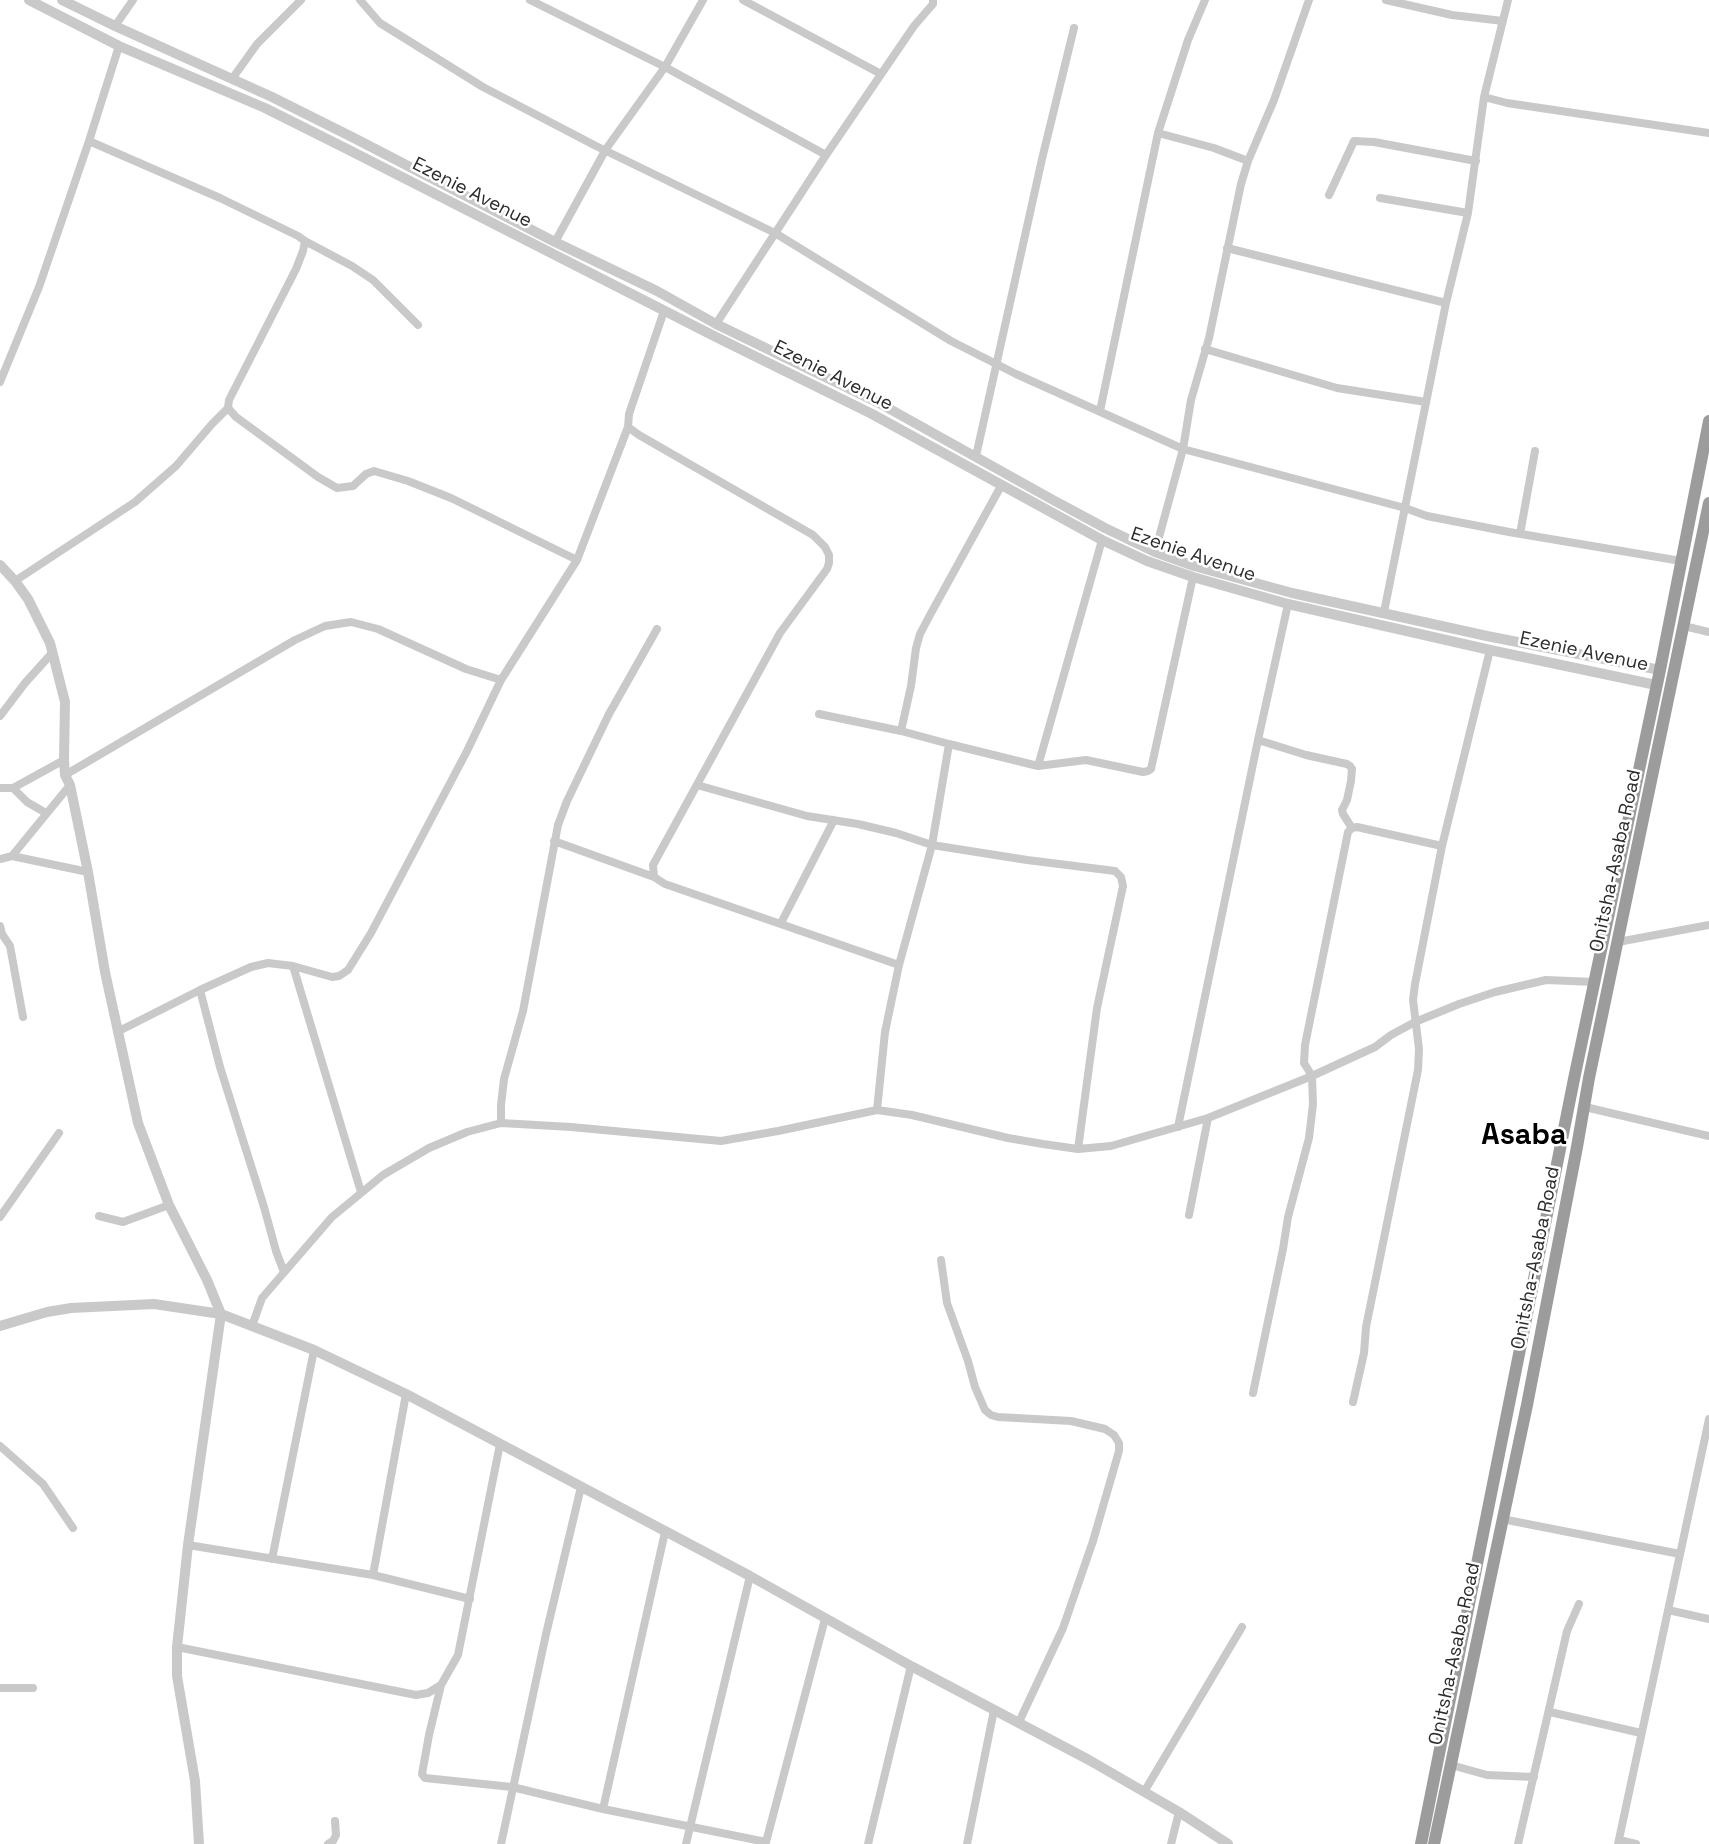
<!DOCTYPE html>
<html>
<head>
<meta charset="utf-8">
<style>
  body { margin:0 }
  canvas { display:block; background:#fff }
</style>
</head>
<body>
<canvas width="1709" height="1844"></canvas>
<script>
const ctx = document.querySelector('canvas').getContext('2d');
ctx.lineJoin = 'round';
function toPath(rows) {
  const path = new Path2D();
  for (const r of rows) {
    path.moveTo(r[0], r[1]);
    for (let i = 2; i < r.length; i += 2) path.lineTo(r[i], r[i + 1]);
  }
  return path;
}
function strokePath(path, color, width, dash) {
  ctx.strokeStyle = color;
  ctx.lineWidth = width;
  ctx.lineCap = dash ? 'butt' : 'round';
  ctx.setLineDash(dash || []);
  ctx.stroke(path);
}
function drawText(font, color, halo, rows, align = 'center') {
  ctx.font = font + ' "Space Grotesk",sans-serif';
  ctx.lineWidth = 5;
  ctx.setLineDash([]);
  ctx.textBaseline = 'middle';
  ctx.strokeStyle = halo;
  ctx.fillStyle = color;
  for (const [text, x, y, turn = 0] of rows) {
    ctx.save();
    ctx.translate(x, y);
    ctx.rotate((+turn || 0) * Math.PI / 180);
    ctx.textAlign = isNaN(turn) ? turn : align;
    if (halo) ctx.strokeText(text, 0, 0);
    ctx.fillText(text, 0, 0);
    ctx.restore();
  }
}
strokePath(toPath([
  [360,0,380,23,483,87,596,146,775,233,951,341,1016,374,1183,449,1405,508,1427,516,1509,532,1681,561],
  [530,0,665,67,826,155],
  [743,0,881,74],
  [1386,0,1452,15,1503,21],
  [115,26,133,0],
  [232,79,257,44,301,0],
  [1484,97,1507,103,1709,133],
  [1158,133,1214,148,1248,161],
  [1329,195,1354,141,1374,142,1476,161],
  [1380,198,1468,213],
  [305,241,352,266,373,280,418,325],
  [555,242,606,149,665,67,703,0],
  [1227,248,1446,303],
  [716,324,826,155,914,26,933,4,933,0],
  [1205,349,1337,388,1426,402],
  [0,382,39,287,89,141,119,46],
  [228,408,236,417,318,477,337,488,353,486,366,474,374,471,408,481,451,498,577,560],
  [1100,411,1158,133,1188,40,1205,0],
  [628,427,639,435,813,535,825,547,829,555,829,563,827,569,780,633,653,865,654,877,665,884,899,965],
  [976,456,1042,159,1074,28],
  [1520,534,1535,451],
  [1155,552,1183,449,1191,400,1209,338,1241,184,1248,161,1274,100,1309,0],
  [15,581,135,502,176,466,212,424,228,408,229,400,296,269,303,251,305,241,298,236,220,198,89,141],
  [1384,612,1446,303,1468,213,1484,97,1508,0],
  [1684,626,1709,632],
  [819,714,901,731],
  [0,716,25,683,53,652],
  [1258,740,1306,755,1347,764,1350,766,1352,769,1351,781,1347,800,1342,810,1343,814,1352,828],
  [949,744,1038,766,1086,760,1143,772,1148,771,1151,769,1193,577],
  [1038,766,1102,540],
  [65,775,295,640,325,626,351,622,378,629,466,669,501,680],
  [697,785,807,816,858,824,896,833,932,845,1027,860,1115,871,1121,877,1123,886,1097,1008,1078,1149],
  [0,788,13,788,64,760],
  [13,788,27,802,46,813],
  [554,841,654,877],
  [12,856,70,785],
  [0,859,12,856,88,872],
  [781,923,834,820],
  [0,926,2,934,10,946,23,1017],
  [1618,942,1709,925],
  [293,966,361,1192],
  [200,990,220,1067,264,1207,276,1251,284,1272],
  [117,1032,200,990,251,967,268,963,293,966,332,977,339,976,348,970,371,933,467,751,501,680,577,560,628,427,629,414,664,311],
  [1585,1107,1709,1136],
  [877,1110,885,1032,899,965,932,845,949,744,901,731,911,686,916,648,920,634,930,615,1001,486],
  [501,1123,501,1105,504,1079,523,1011,558,825,567,801,609,714,657,629],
  [1178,1127,1258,740,1288,604],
  [1189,1215,1208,1118],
  [99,1216,123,1222,169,1205],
  [0,1217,59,1133],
  [941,1260,947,1303,968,1361,975,1387,985,1410,991,1415,998,1417,1071,1421,1105,1429,1114,1435,1119,1443,1119,1451,1093,1541,1063,1628,1019,1722],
  [252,1326,262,1298,332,1217,383,1175,429,1148,467,1132,501,1123,571,1127,721,1141,778,1131,877,1110,912,1115,1008,1138,1043,1144,1078,1149,1111,1146,1208,1118,1312,1076,1375,1047,1391,1035,1415,1022,1459,1004,1495,992,1546,980,1595,982],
  [1253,1393,1283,1249,1288,1217,1309,1138,1313,1104,1312,1076,1304,1063,1305,1045,1348,832,1352,828,1357,827,1442,846],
  [1353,1402,1364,1353,1366,1327,1418,1070,1419,1049,1413,1000,1415,984,1442,846,1490,650],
  [0,1446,43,1484,73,1528],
  [1502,1519,1680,1554],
  [188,1545,373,1575,470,1599],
  [272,1559,314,1350],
  [373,1575,406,1394],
  [1668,1610,1709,1619],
  [177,1647,416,1695,428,1693,441,1685,458,1655,500,1444],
  [441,1685,429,1735,422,1774,425,1778,512,1787,603,1809,766,1842,825,1619],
  [0,1688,33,1688],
  [1550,1712,1641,1733],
  [1451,1765,1487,1775,1534,1777],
  [1144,1792,1242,1627],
  [603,1809,665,1532],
  [1619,1840,1636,1844],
  [328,1844,333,1841,336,1835,335,1821],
  [501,1844,546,1634,581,1487],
  [686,1844,750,1576],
  [868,1844,911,1666],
  [967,1844,994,1710],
  [1171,1844,1179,1812],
  [1518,1844,1567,1631,1579,1604],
  [1618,1844,1709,1419]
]), '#c9c9c9', 8);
strokePath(toPath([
  [29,0,119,46,265,108,347,149,716,337,872,414,1102,540,1147,561,1193,577,1288,604,1490,650,1656,685],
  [62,0,115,26,272,97,354,138,555,242,657,291,716,324,879,403,1053,500,1105,528,1155,552,1194,566,1292,593,1487,636,1660,670],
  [0,565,15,581,28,599,50,643,65,702,64,760,65,775,70,785,88,872,105,972,138,1123,169,1205,207,1280,221,1314,188,1545,177,1647,177,1676,195,1781,199,1844],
  [0,1326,47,1312,71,1308,154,1304,221,1314,314,1350,406,1394,750,1576,911,1666,1089,1760,1179,1812,1228,1844]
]), '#c9c9c9', 10);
strokePath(toPath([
  [1421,1844,1574,1079,1660,670,1709,421],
  [1434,1844,1527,1405,1577,1147,1589,1078,1709,503]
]), '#9c9c9c', 12);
drawText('19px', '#2c2c2c', '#fff', [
  ["Ezenie Avenue",472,193,27],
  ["Ezenie Avenue",833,376,27],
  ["Ezenie Avenue",1193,555,19],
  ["Ezenie Avenue",1584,652,12],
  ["Onitsha-Asaba Road",1616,861,-78],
  ["Onitsha-Asaba Road",1536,1258,-79],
  ["Onitsha-Asaba Road",1455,1654,-78]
]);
drawText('bold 29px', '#000', '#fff', [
  ["Asaba",1524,1136]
]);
</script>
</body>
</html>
